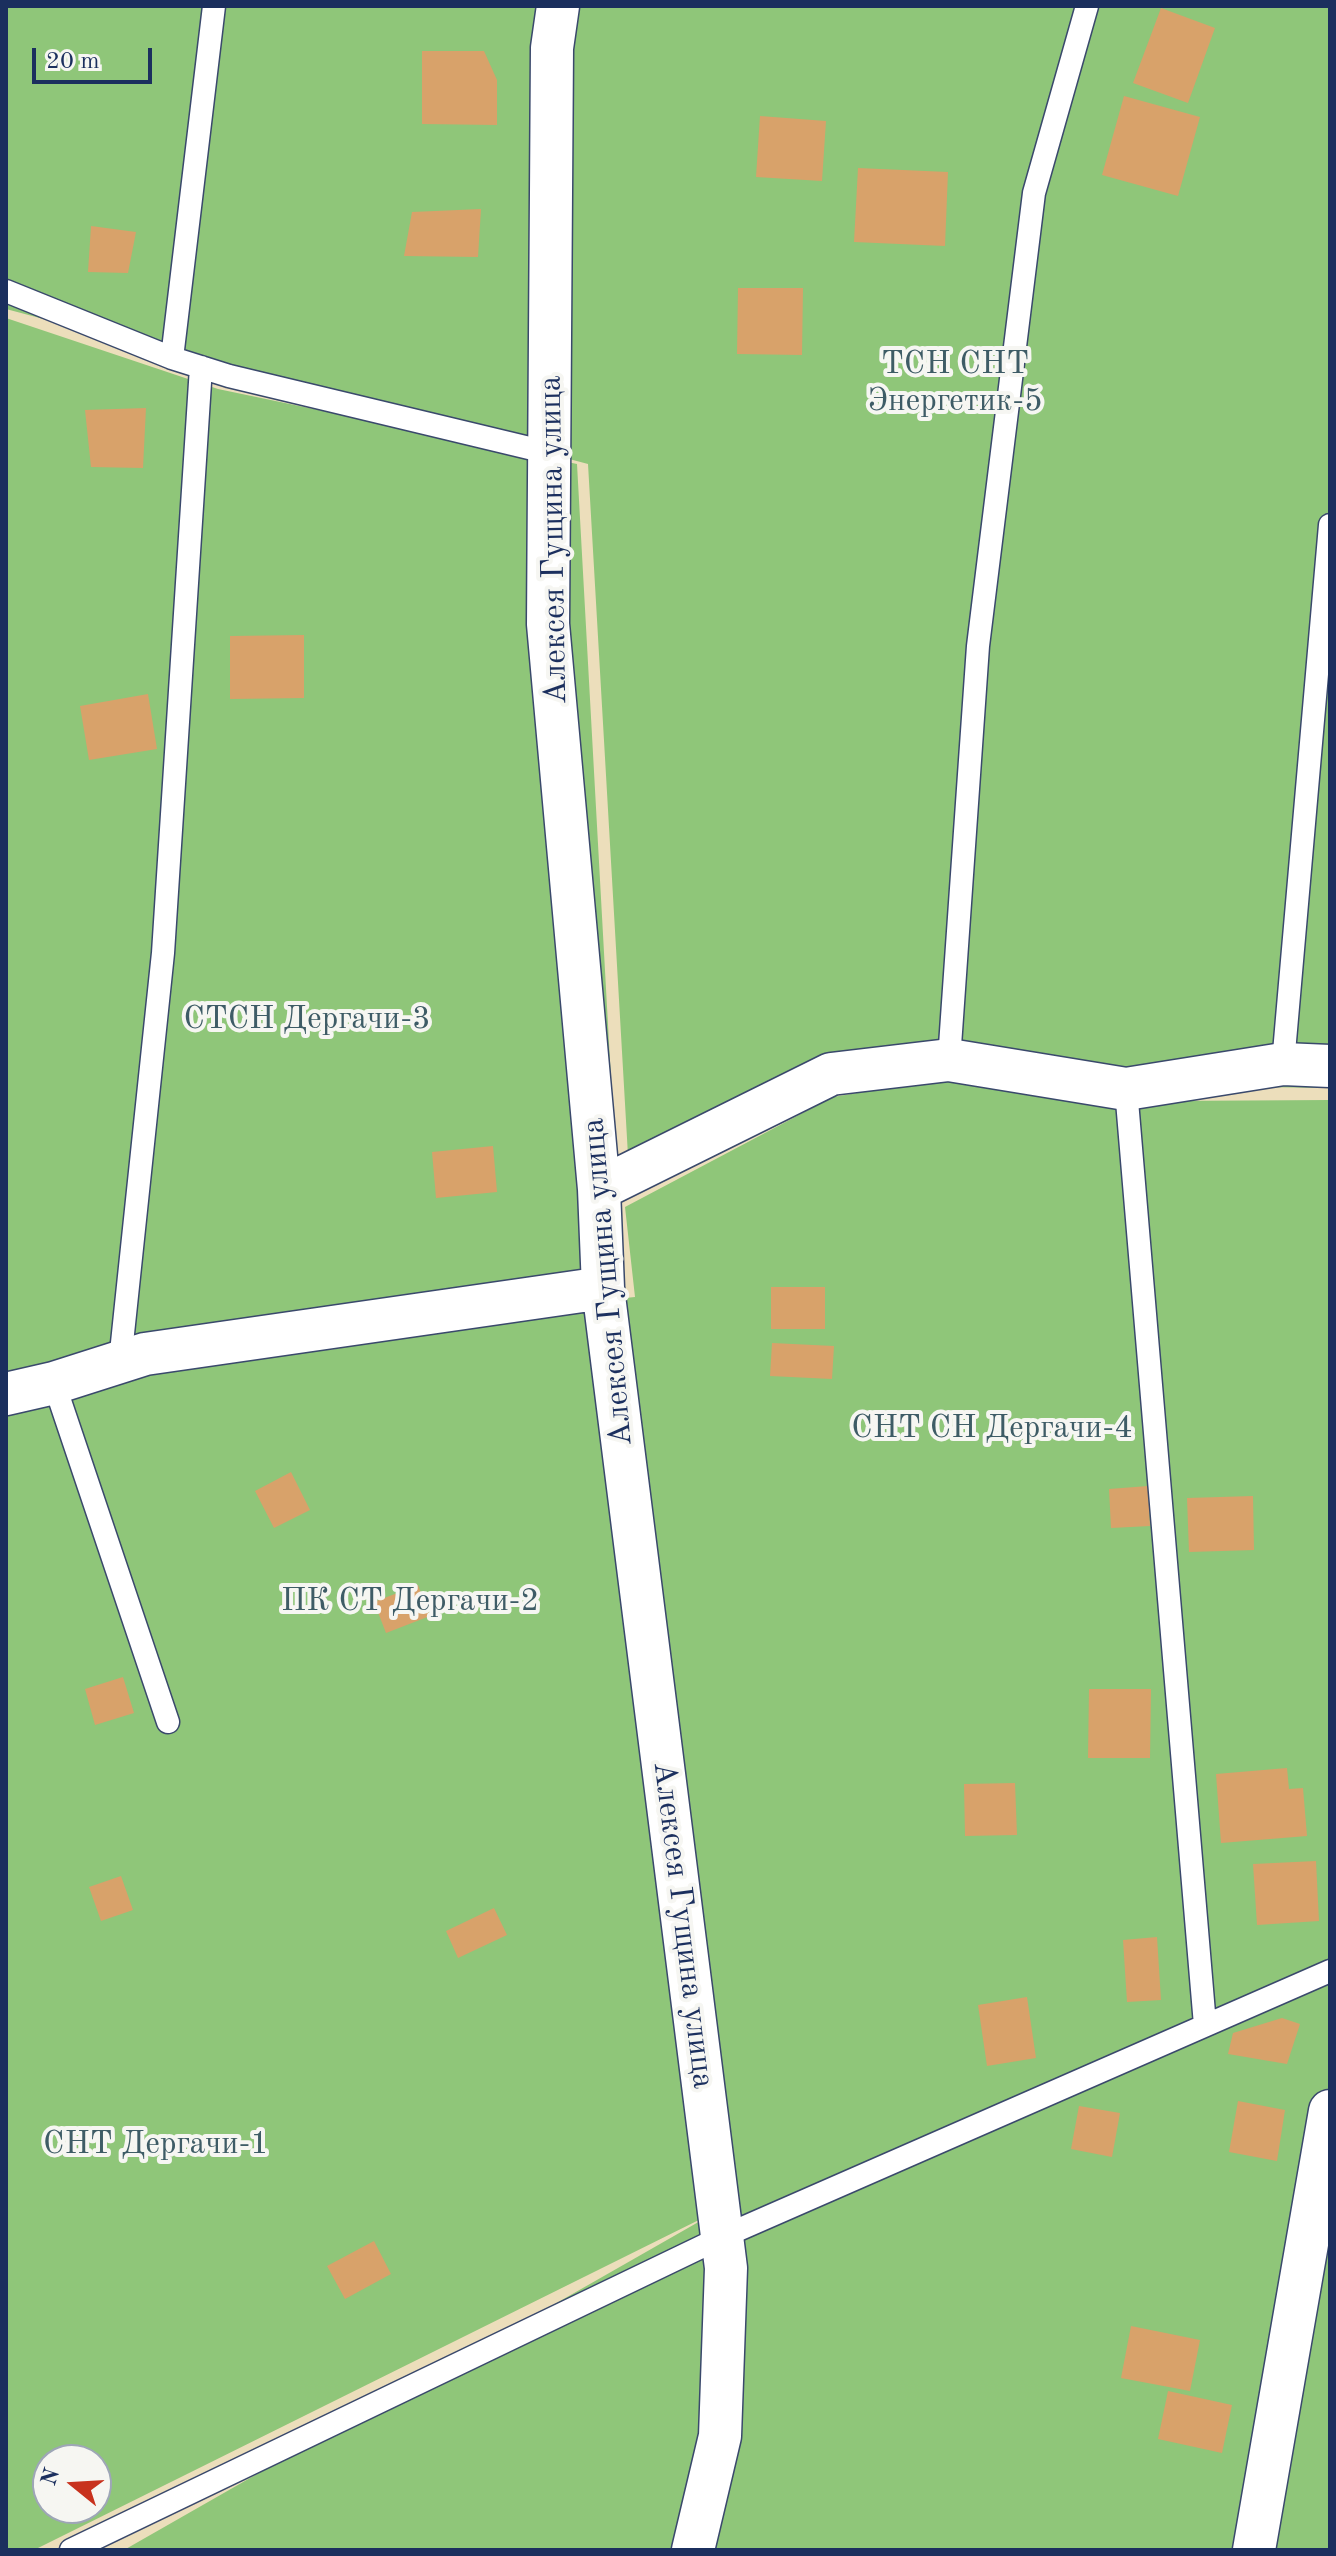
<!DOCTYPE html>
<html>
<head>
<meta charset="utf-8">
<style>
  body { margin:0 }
  #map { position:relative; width:1336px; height:2556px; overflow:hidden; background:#ecdebb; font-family:"Old Standard TT",serif }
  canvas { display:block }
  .frame { position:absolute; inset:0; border:8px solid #1b2f5e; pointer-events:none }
  .north { position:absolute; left:32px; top:2444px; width:80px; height:80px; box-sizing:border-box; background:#f6f6f2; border:2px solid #9ea6b7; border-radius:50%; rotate:288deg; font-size:22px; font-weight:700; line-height:32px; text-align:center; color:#1b2f5e }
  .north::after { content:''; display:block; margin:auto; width:28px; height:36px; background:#c8321e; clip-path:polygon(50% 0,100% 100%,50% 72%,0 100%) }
  .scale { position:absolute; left:32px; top:48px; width:120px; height:36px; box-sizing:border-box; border:4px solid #1b2f5e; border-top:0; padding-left:10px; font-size:24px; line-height:28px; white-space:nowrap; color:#1b2f5e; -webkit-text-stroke:6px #f6f6f2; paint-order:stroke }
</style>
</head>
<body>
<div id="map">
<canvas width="1336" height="2556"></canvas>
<div class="frame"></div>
<div class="north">N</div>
<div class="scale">20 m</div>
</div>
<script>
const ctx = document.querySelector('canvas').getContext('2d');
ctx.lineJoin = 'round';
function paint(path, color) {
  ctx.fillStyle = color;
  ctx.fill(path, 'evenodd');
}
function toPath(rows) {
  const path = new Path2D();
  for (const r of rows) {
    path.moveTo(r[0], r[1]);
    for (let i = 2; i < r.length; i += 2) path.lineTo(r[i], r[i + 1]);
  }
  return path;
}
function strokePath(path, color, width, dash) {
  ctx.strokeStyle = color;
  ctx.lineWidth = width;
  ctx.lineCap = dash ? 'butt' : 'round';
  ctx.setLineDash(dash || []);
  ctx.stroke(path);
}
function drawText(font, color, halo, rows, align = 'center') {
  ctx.font = font + ' "Old Standard TT",serif';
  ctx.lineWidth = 8;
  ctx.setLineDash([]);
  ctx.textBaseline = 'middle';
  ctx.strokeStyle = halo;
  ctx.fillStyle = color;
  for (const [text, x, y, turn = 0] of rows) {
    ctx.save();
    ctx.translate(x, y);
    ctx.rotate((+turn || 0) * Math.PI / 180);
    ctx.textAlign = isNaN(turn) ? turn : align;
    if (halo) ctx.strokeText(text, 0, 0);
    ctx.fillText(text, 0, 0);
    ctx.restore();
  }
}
paint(toPath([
  [6,6,1330,6,1330,1088,1260,1087,1165,1101,1330,1100,1330,2550,124,2550,723,2208,34,2550,6,2550,6,1405,151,1367,336,1349,557,1305,635,1297,625,1207,833,1097,875,1090,829,1090,630,1190,588,464,6,309],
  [48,2460,96,2460,96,2508,48,2508],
  [6,318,218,389,577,464,622,1278,6,1383]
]), '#8fc679');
paint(toPath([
  [1161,8,1215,28,1188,103,1133,83],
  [422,51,484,51,497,80,497,125,422,124],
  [1124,96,1200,117,1178,196,1102,175],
  [760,116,826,121,822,181,756,177],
  [858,168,948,172,945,246,854,242],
  [481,209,478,257,404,256,412,212],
  [91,226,136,232,128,273,88,272],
  [738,288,803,288,802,355,737,354],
  [146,408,143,468,91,467,85,410],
  [304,635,304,698,230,699,230,636],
  [148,694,157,749,89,760,80,706],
  [493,1146,497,1192,436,1198,432,1152],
  [771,1287,825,1287,825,1329,771,1329],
  [772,1343,834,1346,832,1379,770,1376],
  [291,1472,310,1510,274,1528,255,1491],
  [1148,1486,1150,1526,1111,1528,1109,1489],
  [1253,1496,1254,1550,1189,1552,1187,1498],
  [418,1585,430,1616,386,1633,374,1602],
  [123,1677,134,1713,95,1725,85,1689],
  [1089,1689,1151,1689,1150,1758,1088,1758],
  [1287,1768,1289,1789,1303,1788,1307,1836,1221,1843,1216,1774],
  [1015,1783,1017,1835,965,1836,964,1784],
  [1316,1861,1319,1921,1257,1925,1253,1864],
  [121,1876,133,1910,101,1921,89,1887],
  [494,1908,507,1935,458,1958,446,1931],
  [1157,1937,1161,2000,1127,2002,1123,1940],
  [1027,1997,1036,2058,987,2066,978,2005],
  [1282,2018,1300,2024,1287,2064,1228,2054,1233,2033],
  [1238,2101,1285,2110,1277,2161,1229,2152],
  [1079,2106,1120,2113,1112,2157,1071,2149],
  [374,2241,391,2274,345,2299,327,2266],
  [1131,2326,1200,2340,1190,2391,1121,2378],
  [1168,2391,1232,2405,1222,2453,1158,2439]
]), '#d8a26a');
const lane = toPath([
  [6,291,172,358,229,376,550,453],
  [172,358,214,6],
  [949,1060,978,646,1034,193,1087,6],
  [1283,1064,1330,525],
  [1126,1089,1205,2025],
  [120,1362,163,953,201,367],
  [54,1383,168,1722],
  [71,2550,722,2237,1330,1971]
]);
const street = toPath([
  [558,6,552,48,548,624,599,1189,603,1288,726,2268,720,2436,693,2550],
  [599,1189,831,1074,949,1060,1126,1089,1283,1064,1330,1066],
  [6,1394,54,1383,145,1354,603,1288],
  [1254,2550,1330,2111]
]);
strokePath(lane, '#3a496c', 25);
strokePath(street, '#3a496c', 45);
strokePath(lane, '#fff', 22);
strokePath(street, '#fff', 42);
drawText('32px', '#3e5c66', '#f6f6f2', [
  ["ТСН СНТ",955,365],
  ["Энергетик-5",955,402],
  ["СТСН Дергачи-3",307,1020],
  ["СНТ СН Дергачи-4",992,1429],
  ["ПК СТ Дергачи-2",410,1602],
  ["СНТ Дергачи-1",156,2145]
]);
drawText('32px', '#1b2f5e', '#f6f6f2', [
  ["Алексея Гущина улица",554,540,-91],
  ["Алексея Гущина улица",608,1282,-95],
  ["Алексея Гущина улица",683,1925,83]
]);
</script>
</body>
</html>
